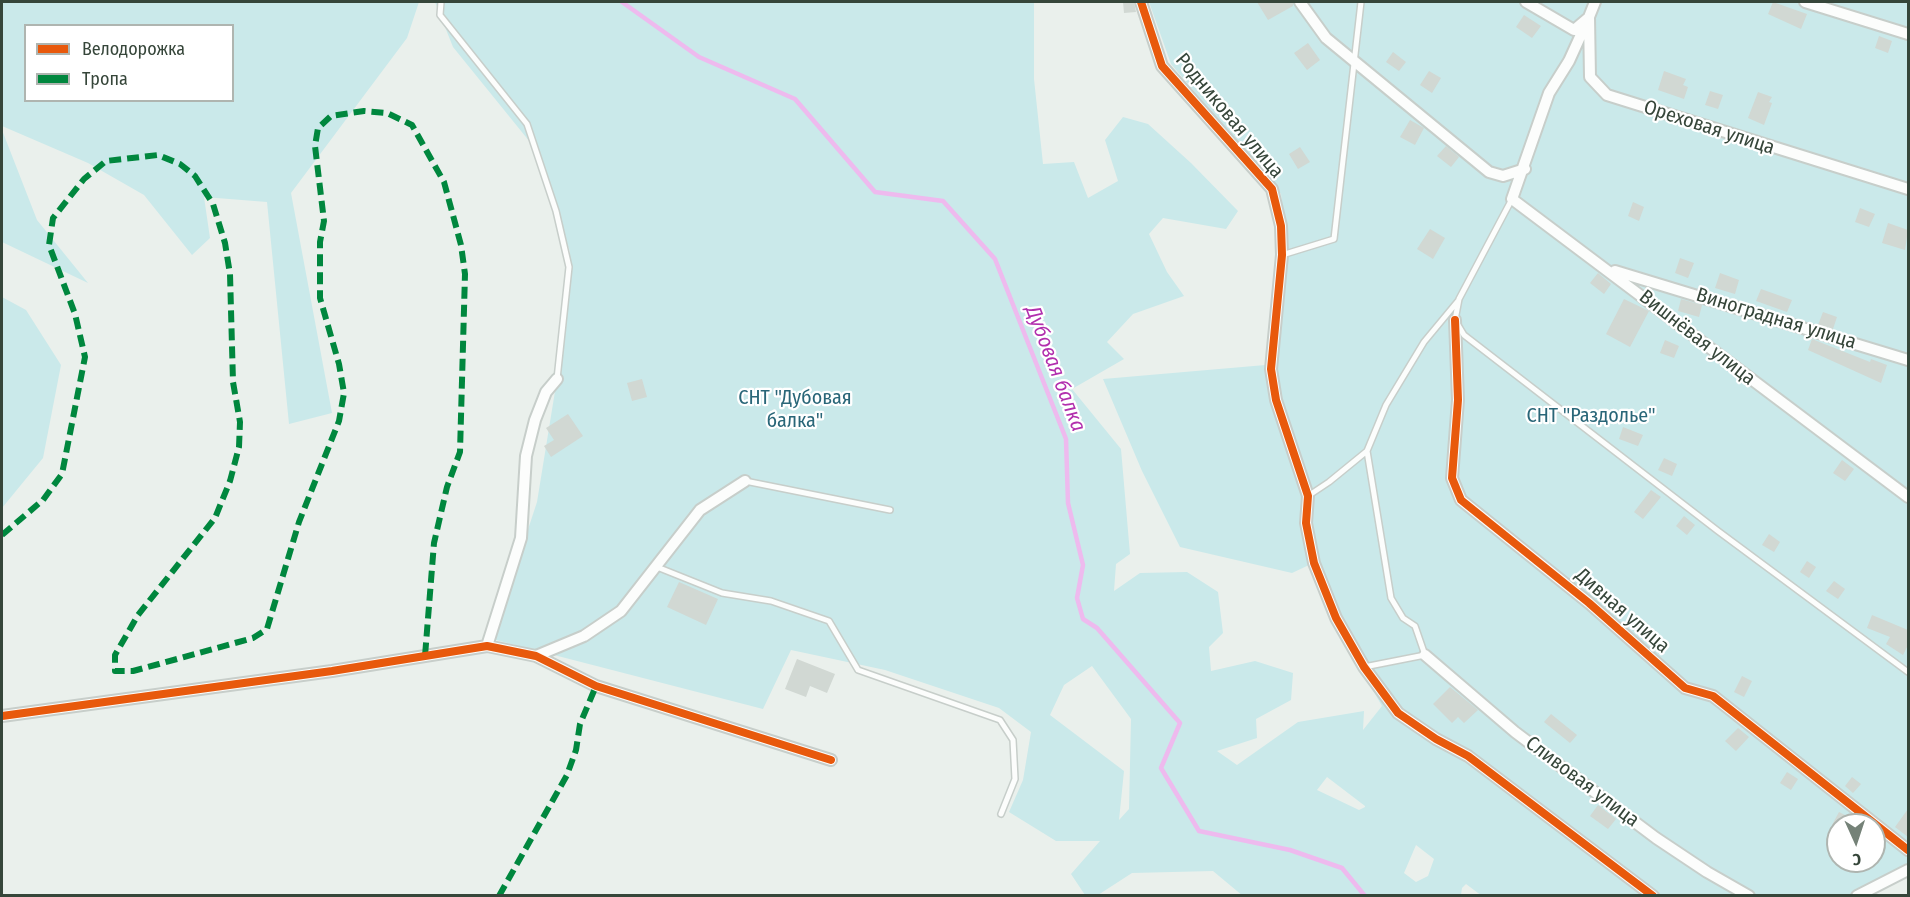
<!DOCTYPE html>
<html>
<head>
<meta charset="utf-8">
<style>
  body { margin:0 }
  #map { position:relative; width:1910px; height:897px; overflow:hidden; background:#eaf0ec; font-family:"Fira Sans Condensed",sans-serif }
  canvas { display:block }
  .frame { position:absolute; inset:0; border:3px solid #36463a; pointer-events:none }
  .legend { position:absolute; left:24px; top:24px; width:210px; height:78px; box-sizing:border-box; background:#fff; border:2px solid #afb5b0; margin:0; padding:8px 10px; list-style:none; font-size:18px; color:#36463a }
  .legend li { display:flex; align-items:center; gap:12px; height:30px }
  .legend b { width:30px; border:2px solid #afb5b0 }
  .north { position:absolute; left:1826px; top:813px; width:60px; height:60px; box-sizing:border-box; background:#fff; border:2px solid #afb5b0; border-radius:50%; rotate:177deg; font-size:16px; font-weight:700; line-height:24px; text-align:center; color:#36463a }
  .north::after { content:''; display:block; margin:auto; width:21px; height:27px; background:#758278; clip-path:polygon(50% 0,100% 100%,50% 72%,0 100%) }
</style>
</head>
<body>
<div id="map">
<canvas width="1910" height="897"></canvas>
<div class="frame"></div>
<ul class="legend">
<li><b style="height:8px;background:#e8590c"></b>Велодорожка</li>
<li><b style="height:8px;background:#00873e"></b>Тропа</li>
</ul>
<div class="north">С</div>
</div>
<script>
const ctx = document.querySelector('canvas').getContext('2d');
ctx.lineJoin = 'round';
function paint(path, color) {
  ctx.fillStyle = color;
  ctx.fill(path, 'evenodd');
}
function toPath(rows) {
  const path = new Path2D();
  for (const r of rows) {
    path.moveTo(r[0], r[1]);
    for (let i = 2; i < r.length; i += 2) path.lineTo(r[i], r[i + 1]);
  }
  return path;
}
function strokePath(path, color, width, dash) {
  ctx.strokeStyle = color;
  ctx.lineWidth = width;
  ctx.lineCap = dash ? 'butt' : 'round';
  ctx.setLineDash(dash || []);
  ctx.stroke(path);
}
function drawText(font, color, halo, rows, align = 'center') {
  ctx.font = font + ' "Fira Sans Condensed",sans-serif';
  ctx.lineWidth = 4.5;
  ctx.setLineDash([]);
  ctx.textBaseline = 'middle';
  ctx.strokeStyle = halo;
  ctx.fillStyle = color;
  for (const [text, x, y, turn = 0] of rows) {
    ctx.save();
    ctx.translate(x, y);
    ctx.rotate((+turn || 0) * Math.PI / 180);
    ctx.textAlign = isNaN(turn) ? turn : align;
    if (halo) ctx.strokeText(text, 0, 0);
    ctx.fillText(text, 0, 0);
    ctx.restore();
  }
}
paint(toPath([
  [2,2,419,2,407,38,291,193,332,413,289,424,267,202,204,197,210,238,192,255,144,195,88,163,2,126],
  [26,26,232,26,232,100,26,100],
  [435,2,1034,2,1034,79,1043,164,1074,162,1088,198,1118,181,1105,140,1123,117,1148,124,1191,163,1238,211,1226,229,1163,218,1149,234,1167,272,1184,296,1133,314,1107,342,1124,359,1072,389,1121,449,1130,554,1116,564,1114,591,1140,573,1187,572,1218,592,1223,633,1209,647,1211,671,1255,661,1293,673,1291,700,1256,719,1257,738,1217,751,1237,765,1298,722,1364,711,1363,730,1382,706,1331,619,1309,565,1292,573,1180,547,1142,471,1103,379,1277,364,1288,259,1281,194,1171,64,1149,2,1908,2,1908,865,1849,896,1482,896,1466,884,1462,888,1461,895,1243,896,1213,871,1132,873,1098,895,1085,895,1071,874,1100,841,1056,841,1009,812,1023,780,1031,732,999,708,885,670,791,650,763,709,492,639,537,502,557,379,570,252,534,147,453,47],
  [1092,666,1131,719,1129,809,1119,820,1124,771,1050,715,1064,685],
  [1327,777,1365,806,1365,807,1359,810,1317,790],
  [1838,825,1874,825,1874,861,1838,861],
  [1416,845,1434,859,1428,876,1416,882,1404,873],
  [2,130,37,220,88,283,2,242],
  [2,297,26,310,61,365,43,458,2,508]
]), '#cae9ea');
strokePath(toPath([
  [622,2,699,57,795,99,875,192,943,201,995,259,1066,439,1068,503,1083,565,1077,598,1083,619,1097,628,1180,723,1161,768,1199,831,1290,850,1342,868,1365,896]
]), '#eebaee', 4.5);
paint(toPath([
  [1123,2,1134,2,1136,12,1124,13],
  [1257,2,1293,2,1293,6,1268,20],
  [1773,2,1807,14,1801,29,1768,14],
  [1524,15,1541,26,1532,38,1516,27],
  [1879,36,1892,41,1888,53,1875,48],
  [1308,43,1320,60,1307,70,1294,53],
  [1393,52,1406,62,1399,71,1386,62],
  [1429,71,1441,78,1432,93,1420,85],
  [1664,71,1686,79,1683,85,1688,87,1684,99,1658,90],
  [1710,91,1723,95,1718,109,1705,105],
  [1758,92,1772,97,1769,102,1772,103,1764,125,1748,118],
  [1410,120,1424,128,1415,145,1400,137],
  [1446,146,1459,157,1451,167,1437,156],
  [1300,147,1310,162,1298,169,1289,154],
  [1633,202,1644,207,1639,221,1628,216],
  [1860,208,1875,214,1869,227,1855,222],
  [1888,223,1908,230,1905,250,1882,243],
  [1430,229,1445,238,1433,259,1417,249],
  [1680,258,1694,263,1688,278,1675,273],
  [1598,273,1611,284,1604,294,1590,283],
  [1720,273,1739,280,1735,294,1715,288],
  [1761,289,1792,300,1787,312,1756,301],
  [1624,299,1649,311,1630,347,1606,334],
  [1681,299,1702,305,1699,317,1678,311],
  [1823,312,1837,317,1833,329,1818,325],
  [1812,339,1870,362,1871,359,1887,365,1881,383,1808,350],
  [1665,340,1679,346,1674,358,1660,353],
  [642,379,647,397,632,401,627,383],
  [568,414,583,436,551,457,544,446,554,440,546,428],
  [1623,427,1643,435,1638,446,1619,439],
  [1664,458,1677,464,1672,476,1658,470],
  [1842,460,1854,469,1845,481,1833,473],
  [1651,490,1661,497,1643,519,1634,512],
  [1684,516,1695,525,1687,535,1676,526],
  [1769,534,1780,542,1774,552,1762,545],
  [1807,561,1816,567,1809,578,1800,572],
  [1834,581,1845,589,1838,599,1826,591],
  [679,582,718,599,706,625,667,607],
  [1872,615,1908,630,1908,645,1903,655,1886,644,1890,637,1867,628],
  [797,659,835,674,827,693,810,686,806,697,785,689],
  [1742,676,1752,681,1744,697,1734,692],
  [1450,687,1478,710,1464,723,1458,717,1452,723,1433,704],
  [1551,714,1577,735,1570,743,1544,722],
  [1738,728,1749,737,1736,751,1725,741],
  [1787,772,1798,779,1791,790,1780,783],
  [1852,777,1861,784,1853,793,1845,786],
  [1598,805,1616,819,1608,829,1590,816],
  [1908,809,1908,837,1895,827],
  [1839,812,1863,824,1864,825,1832,825]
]), '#d1d8d3');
const lane = toPath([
  [441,2,440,15,527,124,556,211,569,267,557,379],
  [1512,199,1459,299,1455,320,1464,335,1718,531,1908,672],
  [1282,255,1334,239,1361,2],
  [745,481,890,510],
  [1308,496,1329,482,1367,451],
  [657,567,722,593,771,601,829,621,858,670,1000,720,1013,740,1015,779,1001,814],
  [1364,667,1425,655,1415,626,1403,618,1391,598,1367,451,1386,405,1424,342,1458,301]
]);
const street = toPath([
  [1141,2,1162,66,1272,189,1281,226,1282,255,1271,369,1276,400,1308,496,1306,523,1314,563,1336,618,1364,667,1398,713,1436,739,1468,756,1653,896],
  [1300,2,1326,38,1489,172,1503,176,1525,169],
  [1526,2,1574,30,1587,19],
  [1595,2,1589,17,1590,77,1607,95,1908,189],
  [1805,2,1908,34],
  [1589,17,1569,61,1549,93,1512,199,1908,497],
  [1615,271,1908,360],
  [1455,320,1458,400,1452,478,1461,500,1589,603,1685,688,1713,696,1908,850],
  [487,646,521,538,526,456,535,420,546,392,557,379],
  [1425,655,1515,732,1656,838,1707,872,1749,896],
  [536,656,584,636,621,611,700,510,745,481],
  [2,716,332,671,487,646,536,656,596,686,831,760],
  [1857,896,1908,870]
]);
strokePath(lane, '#c7ceca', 8);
strokePath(street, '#c7ceca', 14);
strokePath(lane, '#fcfdfc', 5);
strokePath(street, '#fcfdfc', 10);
strokePath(toPath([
  [2,535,43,500,62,474,85,357,75,314,49,245,53,218,84,179,106,161,158,155,180,164,195,176,213,204,225,243,230,274,233,382,240,422,239,447,230,481,215,518,138,615,115,655,115,671,133,671,159,664,253,638,267,629,299,522,339,421,344,393,339,364,320,298,320,242,324,221,315,146,318,128,331,116,364,111,387,113,412,125,444,182,461,245,465,274,460,452,447,487,434,543,425,656],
  [499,896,567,775,576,750,580,724,596,686]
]), '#00873e', 6, [12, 6]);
strokePath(toPath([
  [1141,2,1162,66,1272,189,1281,226,1282,255,1271,369,1276,400,1308,496,1306,523,1314,563,1336,618,1364,667,1398,713,1436,739,1468,756,1653,896],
  [1455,320,1458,400,1452,478,1461,500,1589,603,1685,688,1713,696,1908,850],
  [2,716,332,671,487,646,536,656,596,686,831,760]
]), '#e8590c', 8);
drawText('20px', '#36463a', '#fff', [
  ["Родниковая улица",1229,116,50],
  ["Ореховая улица",1709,128,18],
  ["Виноградная улица",1776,319,17],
  ["Вишнёвая улица",1697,338,38],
  ["Дивная улица",1622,611,41],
  ["Сливовая улица",1582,782,37]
]);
drawText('20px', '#296678', '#fff', [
  ["СНТ \"Дубовая",795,398],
  ["балка\"",795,421],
  ["СНТ \"Раздолье\"",1591,416]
]);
drawText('italic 21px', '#b22fae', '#fff', [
  ["Дубовая балка",1055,369,69]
]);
</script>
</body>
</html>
